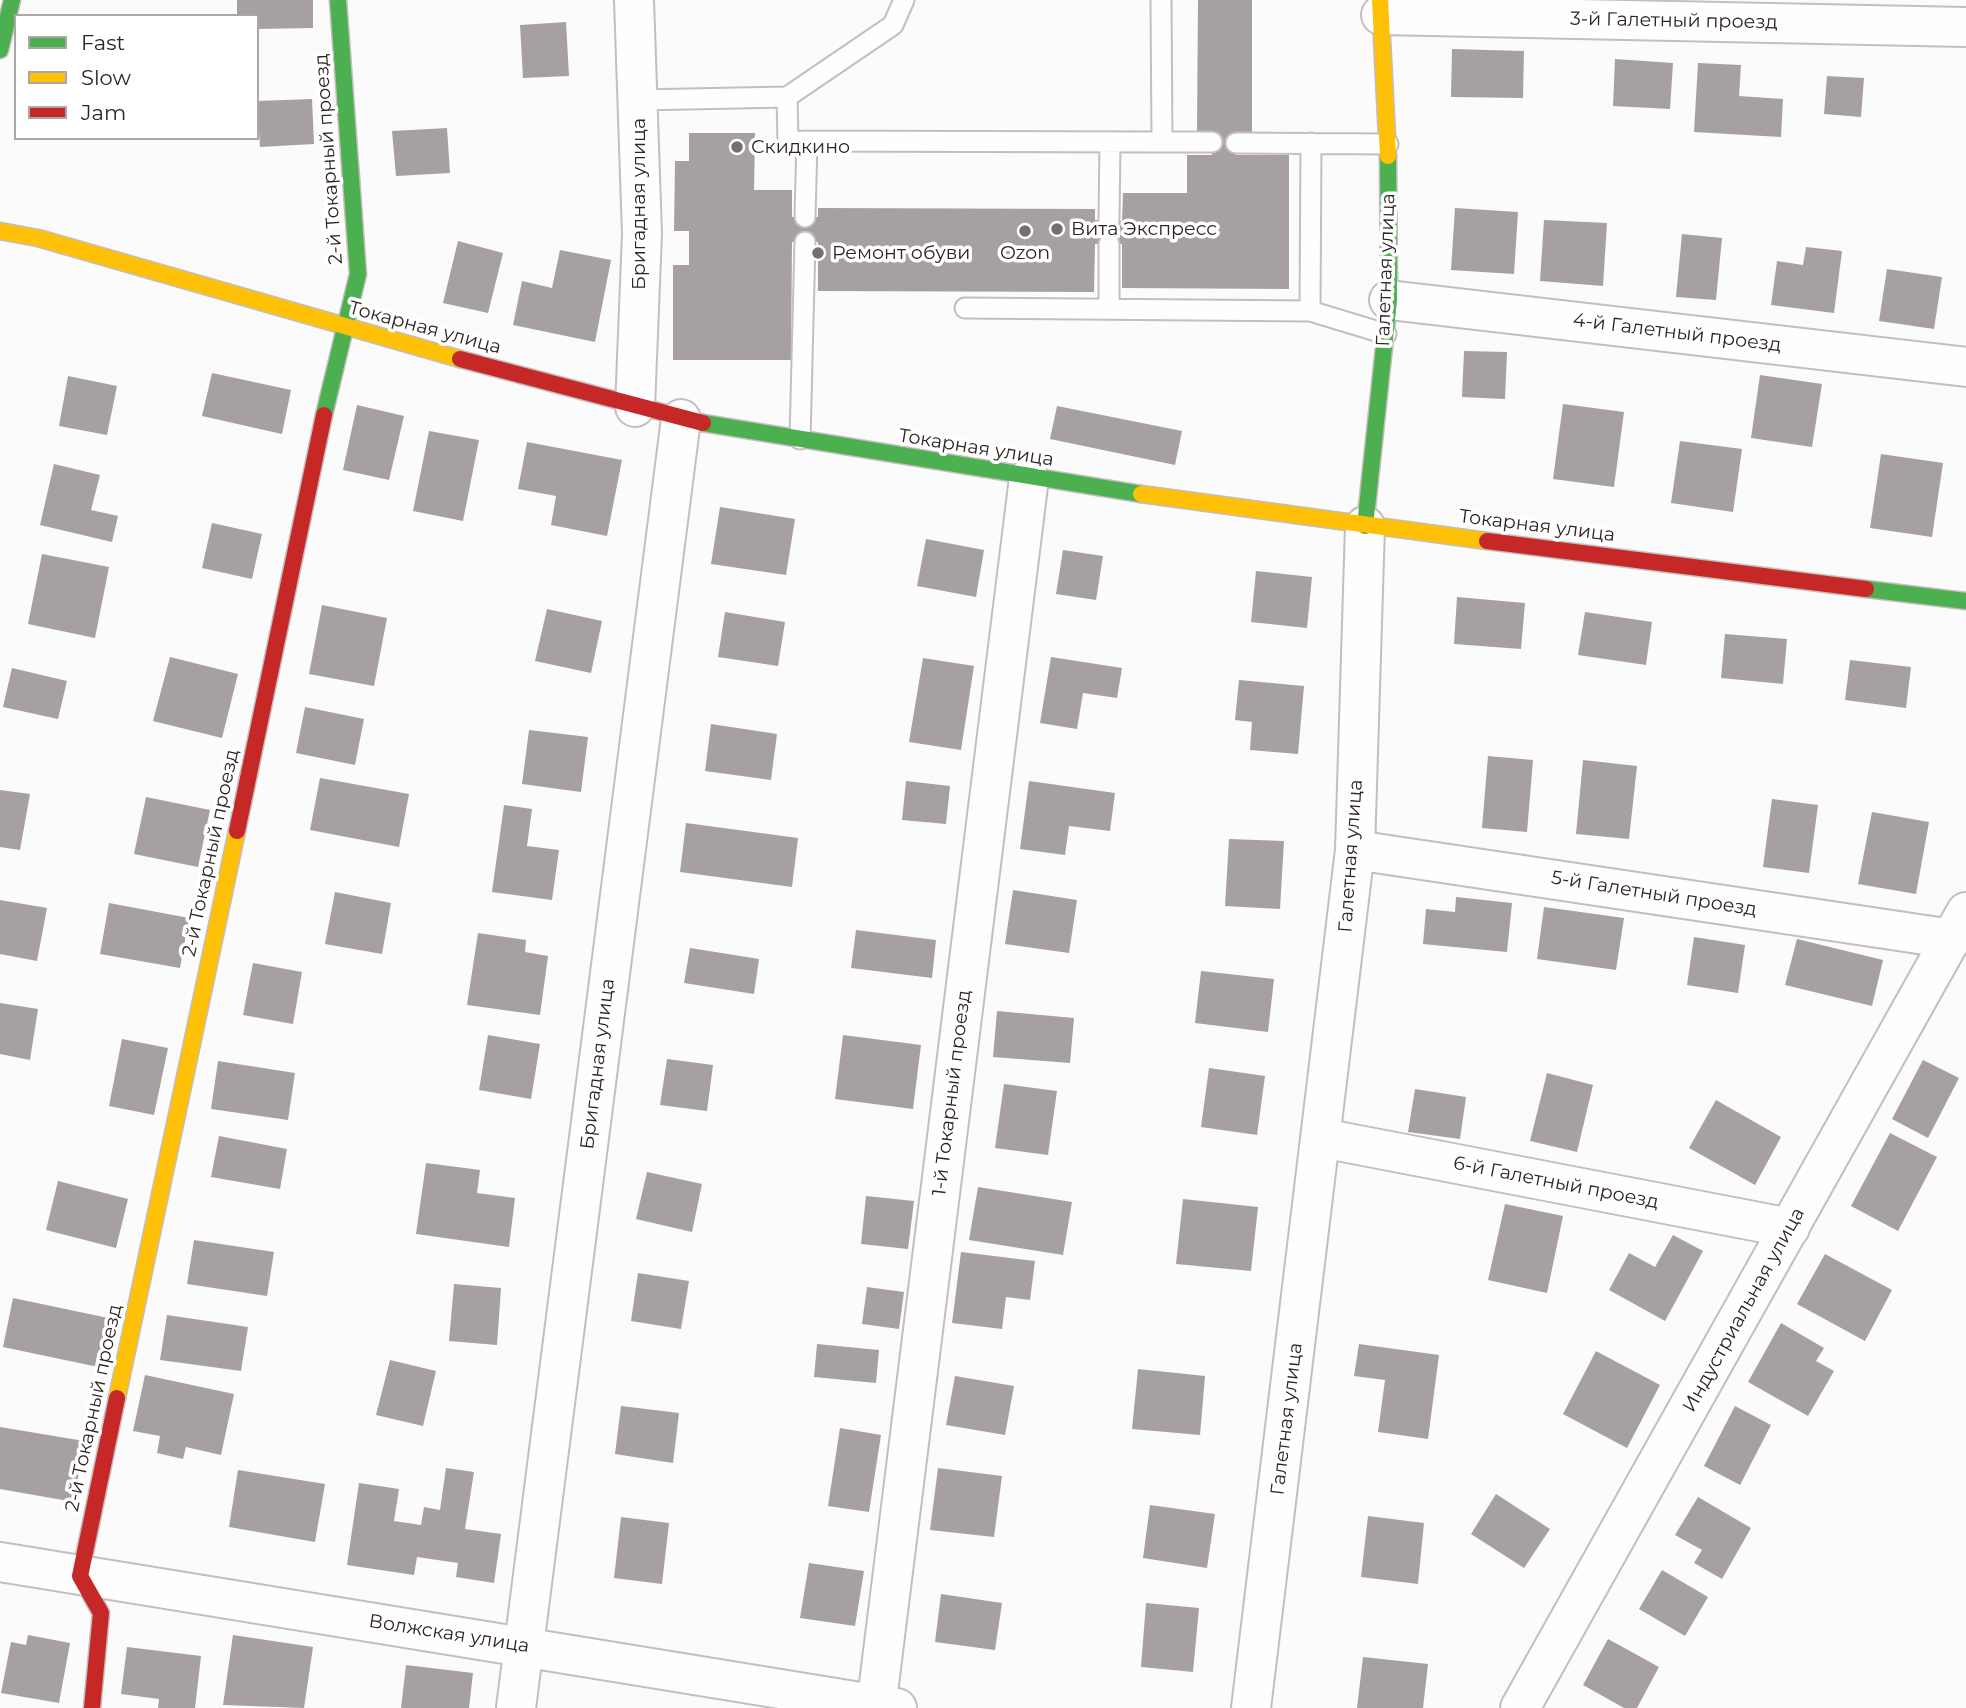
<!DOCTYPE html>
<html>
<head>
<meta charset="utf-8">
<style>
  body { margin:0 }
  #map { position:relative; width:1966px; height:1708px; overflow:hidden; background:#fbfbfb; font-family:Montserrat,sans-serif }
  canvas { display:block }
  .legend { position:absolute; left:14px; top:14px; width:245px; height:126px; box-sizing:border-box; background:#fff; border:2px solid #aca7a6; margin:0; padding:9px 12px; list-style:none; font-size:21px; color:#2f2421 }
  .legend li { display:flex; align-items:center; gap:14px; height:35px }
  .legend b { width:35px; border:2px solid #aca7a6 }
</style>
</head>
<body>
<div id="map">
<canvas width="1966" height="1708"></canvas>
<ul class="legend">
<li><b style="height:9px;background:#4caf50"></b>Fast</li>
<li><b style="height:9px;background:#ffc107"></b>Slow</li>
<li><b style="height:9px;background:#c62828"></b>Jam</li>
</ul>
</div>
<script>
const ctx = document.querySelector('canvas').getContext('2d');
ctx.lineJoin = 'round';
function paint(path, color) {
  ctx.fillStyle = color;
  ctx.fill(path, 'evenodd');
}
function toPath(rows) {
  const path = new Path2D();
  for (const r of rows) {
    path.moveTo(r[0], r[1]);
    for (let i = 2; i < r.length; i += 2) path.lineTo(r[i], r[i + 1]);
  }
  return path;
}
function strokePath(path, color, width, dash) {
  ctx.strokeStyle = color;
  ctx.lineWidth = width;
  ctx.lineCap = dash ? 'butt' : 'round';
  ctx.setLineDash(dash || []);
  ctx.stroke(path);
}
function drawText(font, color, halo, rows, align = 'center') {
  ctx.font = font + ' Montserrat,sans-serif';
  ctx.lineWidth = 7;
  ctx.setLineDash([]);
  ctx.textBaseline = 'middle';
  ctx.strokeStyle = halo;
  ctx.fillStyle = color;
  for (const [text, x, y, turn = 0] of rows) {
    ctx.save();
    ctx.translate(x, y);
    ctx.rotate((+turn || 0) * Math.PI / 180);
    ctx.textAlign = isNaN(turn) ? turn : align;
    if (halo) ctx.strokeText(text, 0, 0);
    ctx.fillText(text, 0, 0);
    ctx.restore();
  }
}
paint(toPath([
  [237,0,313,0,313,28,257,29,257,16,237,16],
  [1198,0,1252,0,1252,132,1236,132,1236,155,1289,155,1289,289,1122,288,1122,244,1095,244,1094,292,818,291,818,242,792,242,791,360,673,360,673,265,689,265,689,231,674,231,675,161,689,161,689,133,755,133,754,190,792,190,792,217,818,217,818,208,1095,209,1095,220,1122,221,1123,193,1187,193,1187,155,1212,155,1212,131,1197,131],
  [566,22,569,76,523,78,520,25],
  [1452,49,1524,51,1523,98,1451,97],
  [1615,59,1673,63,1670,109,1613,106],
  [1698,63,1741,65,1739,96,1783,99,1781,137,1694,132],
  [1827,76,1864,78,1861,117,1824,114],
  [312,99,314,144,260,147,257,101],
  [447,128,450,173,396,176,392,131],
  [1455,208,1518,212,1514,274,1451,270],
  [1544,220,1607,223,1603,286,1540,281],
  [1682,234,1722,238,1716,300,1676,297],
  [458,241,503,253,488,313,443,303],
  [1806,247,1842,251,1834,313,1771,305,1777,261,1803,265],
  [560,250,611,260,595,342,513,325,522,281,552,288],
  [1887,269,1942,277,1934,329,1879,321],
  [1464,351,1507,352,1505,399,1462,397],
  [212,373,291,390,282,434,202,416],
  [1760,375,1822,384,1812,447,1751,438],
  [68,376,117,386,107,435,59,426],
  [1563,404,1624,412,1614,487,1553,479],
  [357,405,404,416,389,480,343,470],
  [1057,406,1182,431,1175,465,1050,439],
  [429,431,479,440,463,521,413,511],
  [1680,441,1742,449,1733,512,1671,503],
  [527,442,622,460,607,536,551,525,556,496,518,489],
  [1881,454,1943,463,1932,537,1870,528],
  [54,464,100,475,91,510,118,516,112,542,40,525],
  [720,507,795,519,786,575,711,564],
  [212,523,262,534,252,579,202,568],
  [926,539,984,550,976,597,917,586],
  [1063,550,1103,556,1096,600,1056,594],
  [42,554,109,567,95,638,28,624],
  [1256,571,1312,577,1307,628,1251,622],
  [1457,597,1525,603,1521,649,1454,644],
  [322,605,387,618,374,686,309,674],
  [547,609,602,621,591,673,535,661],
  [725,612,785,622,778,666,718,657],
  [1585,612,1652,622,1646,665,1578,655],
  [1725,634,1787,639,1783,684,1721,678],
  [170,657,238,674,222,738,153,721],
  [1051,657,1122,668,1117,698,1083,693,1077,729,1040,723],
  [923,658,974,666,961,750,909,742],
  [1850,660,1911,667,1906,708,1845,700],
  [12,668,67,681,58,719,3,707],
  [1239,680,1304,686,1298,754,1250,750,1252,722,1235,720],
  [305,707,364,719,355,765,296,753],
  [711,724,777,734,771,780,705,771],
  [529,730,588,737,581,792,522,784],
  [1488,756,1533,760,1527,832,1482,828],
  [1583,760,1637,766,1629,839,1576,834],
  [320,778,409,794,399,847,310,830],
  [906,781,950,786,946,824,902,820],
  [1029,781,1115,793,1110,831,1069,826,1065,855,1020,849],
  [0,790,30,794,20,850,0,847],
  [146,797,210,810,198,867,134,854],
  [1772,799,1818,805,1809,873,1763,867],
  [504,805,532,809,527,846,559,850,552,900,492,892],
  [1872,812,1929,822,1916,894,1858,884],
  [686,823,798,838,792,887,680,872],
  [1229,839,1284,841,1280,909,1225,906],
  [1013,890,1077,900,1069,953,1005,944],
  [335,892,391,903,382,954,325,944],
  [1456,897,1512,903,1507,952,1423,944,1426,909,1455,912],
  [0,900,47,908,37,961,0,954],
  [109,903,189,918,180,968,100,954],
  [1544,907,1624,918,1616,970,1537,959],
  [856,930,936,940,932,978,851,968],
  [478,933,526,940,525,952,548,956,540,1015,467,1005],
  [1694,937,1745,945,1738,993,1687,985],
  [1797,939,1883,960,1872,1006,1785,985],
  [690,948,759,959,754,994,684,983],
  [253,963,302,972,293,1024,243,1015],
  [1201,971,1274,979,1268,1032,1195,1023],
  [0,1003,38,1009,30,1060,0,1054],
  [997,1011,1074,1018,1070,1063,993,1057],
  [488,1035,540,1044,531,1099,479,1090],
  [843,1035,921,1045,913,1109,835,1099],
  [122,1039,168,1048,154,1115,109,1106],
  [667,1059,713,1065,707,1111,660,1105],
  [1923,1060,1959,1078,1928,1138,1892,1119],
  [218,1061,295,1073,288,1120,211,1109],
  [1209,1068,1265,1076,1257,1135,1201,1127],
  [1547,1073,1593,1085,1577,1152,1530,1141],
  [1004,1084,1057,1091,1048,1155,995,1148],
  [1415,1089,1466,1097,1460,1139,1408,1132],
  [1716,1100,1781,1137,1755,1185,1689,1148],
  [1890,1133,1937,1157,1898,1231,1851,1206],
  [219,1136,287,1149,280,1189,211,1177],
  [426,1163,480,1170,477,1193,515,1198,509,1247,416,1234],
  [647,1172,702,1184,692,1232,636,1219],
  [58,1181,128,1199,116,1248,46,1230],
  [978,1187,1072,1202,1063,1255,969,1240],
  [866,1196,914,1201,908,1249,861,1244],
  [1183,1199,1258,1207,1251,1271,1176,1264],
  [1505,1204,1563,1216,1547,1293,1488,1280],
  [1673,1235,1703,1251,1665,1321,1609,1290,1629,1253,1655,1267],
  [194,1240,274,1252,267,1296,187,1284],
  [961,1252,1035,1261,1030,1300,1006,1297,1002,1329,952,1323],
  [1825,1254,1892,1290,1865,1341,1797,1304],
  [638,1273,689,1281,681,1329,631,1321],
  [454,1284,501,1288,497,1345,449,1341],
  [867,1287,904,1292,899,1329,862,1324],
  [13,1298,113,1319,103,1368,3,1347],
  [167,1315,248,1327,241,1371,160,1360],
  [1781,1323,1824,1348,1816,1361,1834,1371,1808,1416,1748,1382],
  [817,1344,879,1350,876,1383,814,1377],
  [1359,1344,1439,1355,1428,1439,1378,1432,1385,1380,1354,1376],
  [1596,1351,1660,1385,1627,1448,1563,1414],
  [390,1360,436,1371,423,1426,376,1415],
  [1138,1369,1205,1376,1200,1435,1132,1429],
  [145,1375,234,1394,221,1455,186,1447,183,1459,157,1453,160,1436,133,1431],
  [955,1376,1014,1386,1005,1435,946,1425],
  [621,1406,679,1413,673,1463,615,1454],
  [1735,1406,1771,1425,1740,1485,1704,1466],
  [0,1427,84,1441,74,1502,0,1489],
  [840,1428,881,1435,869,1512,828,1506],
  [446,1468,474,1472,465,1529,501,1534,494,1583,456,1577,458,1563,417,1557,414,1575,347,1565,359,1483,399,1489,394,1521,421,1525,424,1507,440,1510],
  [938,1468,1002,1476,994,1537,930,1530],
  [238,1470,325,1484,315,1542,229,1527],
  [1496,1494,1550,1529,1524,1568,1471,1534],
  [1698,1497,1751,1528,1722,1579,1694,1563,1702,1550,1675,1535],
  [1150,1505,1215,1514,1207,1568,1143,1558],
  [1368,1516,1424,1523,1418,1584,1361,1577],
  [621,1517,669,1523,662,1584,614,1578],
  [809,1563,864,1571,855,1626,800,1618],
  [1662,1570,1708,1597,1685,1636,1639,1609],
  [941,1594,1002,1603,995,1650,935,1642],
  [1146,1603,1199,1608,1193,1672,1141,1667],
  [28,1635,70,1643,59,1703,1,1693,11,1642,26,1645],
  [233,1635,313,1647,304,1708,223,1705],
  [1608,1639,1659,1667,1637,1708,1624,1708,1583,1685],
  [127,1647,201,1656,195,1708,158,1708,159,1699,121,1694],
  [1363,1657,1428,1664,1423,1708,1357,1708],
  [406,1665,473,1673,469,1708,401,1708]
]), '#a6a1a0');
const lane = toPath([
  [787,97,893,25,904,0],
  [638,100,787,97,788,141,1162,142,1161,0],
  [1162,142,1212,142],
  [1236,143,1388,144],
  [805,217,807,141],
  [1109,220,1110,142],
  [1109,244,1109,309],
  [965,308,1310,311,1311,143],
  [1310,311,1386,334],
  [800,439,805,242]
]);
const street = toPath([
  [634,0,642,234,635,407],
  [1381,15,1966,27],
  [1389,300,1966,367],
  [1355,850,1952,939],
  [1322,1138,1790,1228],
  [0,1562,897,1708],
  [516,1708,681,419],
  [876,1708,1029,478],
  [1251,1708,1355,850,1365,526],
  [1520,1708,1966,912]
]);
const fast = toPath([
  [0,50,12,0],
  [324,415,358,274,338,0],
  [703,423,1141,494],
  [1365,526,1389,300,1388,156],
  [1866,589,1966,601]
]);
const slow = toPath([
  [1380,0,1388,156],
  [0,231,38,238,460,359],
  [1141,494,1487,541],
  [117,1398,237,831]
]);
const jam = toPath([
  [460,359,703,423],
  [1487,541,1866,589],
  [237,831,324,415],
  [92,1708,101,1613,80,1576,117,1398]
]);
strokePath(lane, '#c4bebd', 23);
strokePath(street, '#c4bebd', 42);
strokePath(fast, '#c4bebd', 19);
strokePath(slow, '#c4bebd', 19);
strokePath(jam, '#c4bebd', 19);
strokePath(lane, '#fefefe', 19);
strokePath(street, '#fefefe', 38);
strokePath(fast, '#4caf50', 16);
strokePath(slow, '#ffc107', 16);
strokePath(jam, '#c62828', 16);
for (const [x, y, r, color] of [
  [737,147,7,"#766f6d"],
  [1057,229,7,"#766f6d"],
  [1025,231,7,"#766f6d"],
  [818,253,7,"#766f6d"]
]) {
  const dot = new Path2D();
  dot.arc(x, y, r, 0, 2 * Math.PI);
  ctx.fillStyle = color;
  ctx.fill(dot);
  strokePath(dot, '#fff', 2.5);
}
drawText('19px', '#2f2421', '#fff', [
  ["3-й Галетный проезд",1674,21,1],
  ["2-й Токарный проезд",329,159,-94],
  ["Бригадная улица",639,204,-90],
  ["Галетная улица",1386,270,-88],
  ["Токарная улица",425,328,15],
  ["4-й Галетный проезд",1677,333,7],
  ["Токарная улица",976,448,9],
  ["Токарная улица",1537,526,7],
  ["2-й Токарный проезд",211,853,-78],
  ["Галетная улица",1351,856,-86],
  ["5-й Галетный проезд",1654,894,9],
  ["Бригадная улица",598,1064,-83],
  ["1-й Токарный проезд",952,1093,-83],
  ["6-й Галетный проезд",1556,1183,11],
  ["Индустриальная улица",1744,1310,-61],
  ["2-й Токарный проезд",94,1408,-78],
  ["Галетная улица",1287,1419,-83],
  ["Волжская улица",449,1634,9]
]);
drawText('19px', '#2f2421', '#fff', [
  ["Скидкино",751,147],
  ["Вита Экспресс",1071,229],
  ["Ремонт обуви",832,253],
  ["Ozon",1025,253,"center"]
], 'left');
</script>
</body>
</html>
